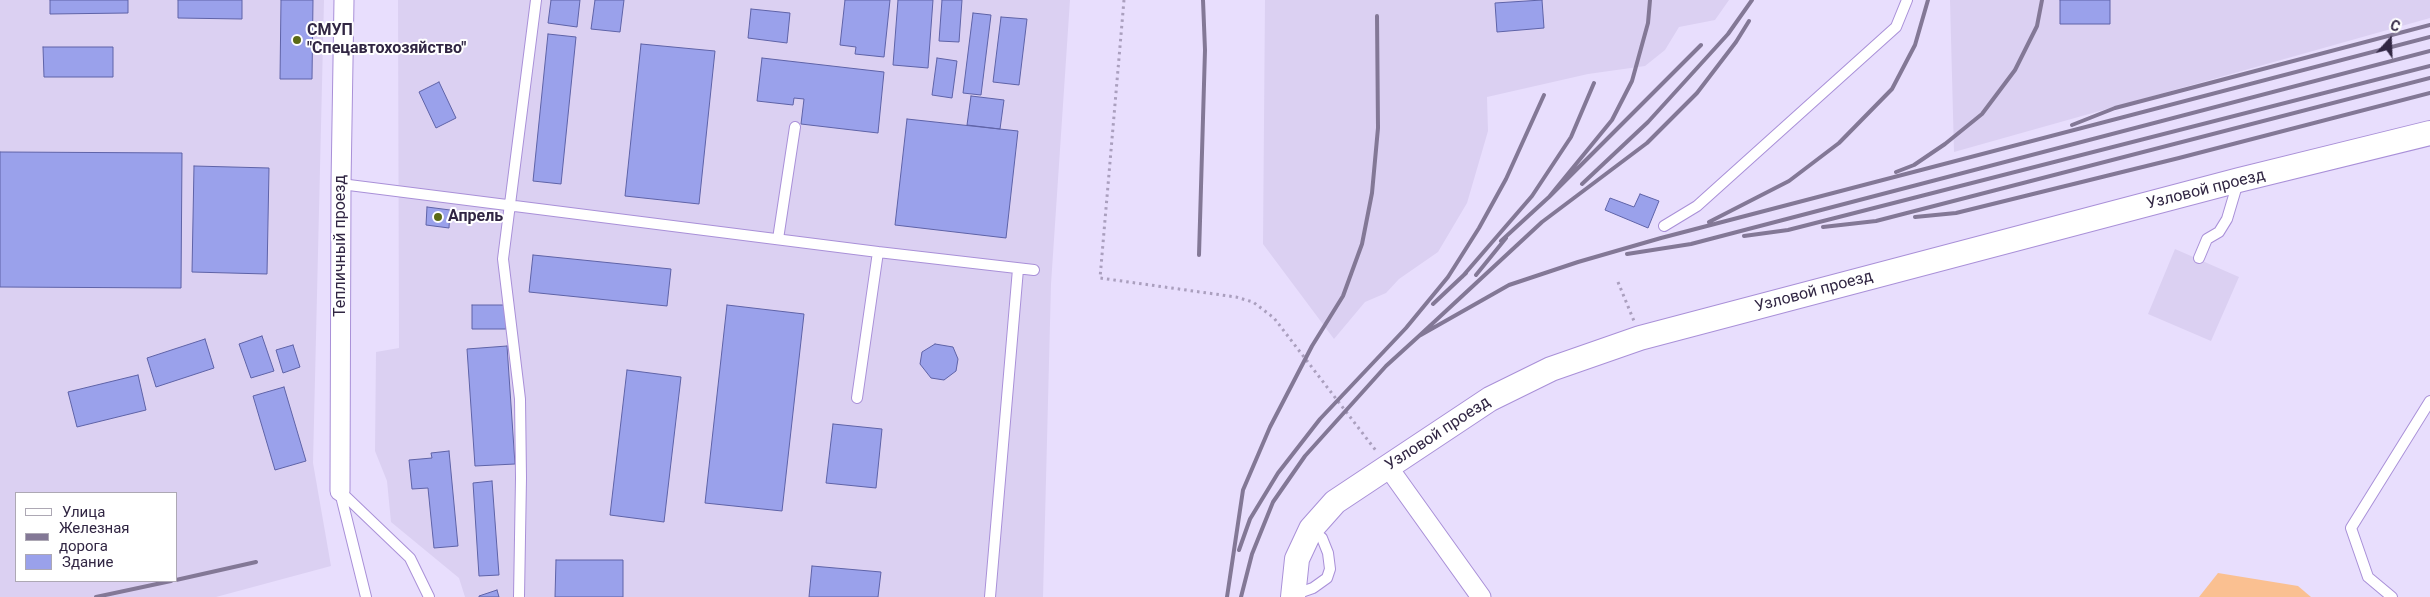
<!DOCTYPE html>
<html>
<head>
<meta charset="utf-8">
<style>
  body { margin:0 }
  #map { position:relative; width:2430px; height:597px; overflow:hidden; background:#e8defd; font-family:Roboto,sans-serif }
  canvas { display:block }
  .legend { position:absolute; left:15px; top:492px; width:162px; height:90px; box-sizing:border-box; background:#fff; border:1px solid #ada8b4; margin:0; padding:6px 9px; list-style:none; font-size:15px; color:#312643 }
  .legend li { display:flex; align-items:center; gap:10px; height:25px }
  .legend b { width:25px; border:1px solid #ada8b4 }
  .north { position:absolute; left:2365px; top:15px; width:50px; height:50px; -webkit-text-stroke:4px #fff; paint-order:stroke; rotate:20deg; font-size:14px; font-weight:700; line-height:20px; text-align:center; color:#312643 }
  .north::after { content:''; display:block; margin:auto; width:18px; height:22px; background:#312643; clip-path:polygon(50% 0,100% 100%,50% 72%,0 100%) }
</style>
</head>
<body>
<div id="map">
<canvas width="2430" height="597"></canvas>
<ul class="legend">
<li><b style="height:6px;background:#fff"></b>Улица</li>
<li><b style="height:6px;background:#837896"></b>Железная дорога</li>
<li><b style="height:14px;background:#9aa1eb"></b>Здание</li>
</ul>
<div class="north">С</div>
</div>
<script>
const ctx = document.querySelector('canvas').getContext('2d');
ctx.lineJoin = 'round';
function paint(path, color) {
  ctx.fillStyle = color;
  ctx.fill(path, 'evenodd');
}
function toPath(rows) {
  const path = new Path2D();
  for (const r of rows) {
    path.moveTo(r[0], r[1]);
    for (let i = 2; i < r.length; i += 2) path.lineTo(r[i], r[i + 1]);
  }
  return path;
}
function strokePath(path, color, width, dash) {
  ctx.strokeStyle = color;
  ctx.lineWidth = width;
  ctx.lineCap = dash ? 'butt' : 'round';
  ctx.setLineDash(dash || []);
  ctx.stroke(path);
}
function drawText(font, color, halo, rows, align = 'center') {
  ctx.font = font + ' Roboto,sans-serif';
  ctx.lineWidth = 4;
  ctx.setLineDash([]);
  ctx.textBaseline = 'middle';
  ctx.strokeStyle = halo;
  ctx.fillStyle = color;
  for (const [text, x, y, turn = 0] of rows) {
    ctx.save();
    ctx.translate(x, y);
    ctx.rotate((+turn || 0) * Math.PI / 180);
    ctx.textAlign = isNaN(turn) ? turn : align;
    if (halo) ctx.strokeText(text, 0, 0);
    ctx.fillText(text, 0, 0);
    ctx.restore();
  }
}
paint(toPath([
  [0,0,324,0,313,463,331,566,216,597,0,597],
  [16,493,176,493,176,581,16,581],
  [398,0,1070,0,1051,284,1043,597,465,597,459,578,391,522,387,481,375,451,376,352,399,348],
  [1265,0,1729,0,1715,20,1679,27,1665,50,1645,66,1588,74,1487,97,1488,131,1467,203,1438,252,1399,279,1386,293,1365,302,1334,339,1263,244],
  [1950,0,2430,0,2430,18,1954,152],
  [2175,249,2239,277,2211,341,2148,314]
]), '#dbd0f2');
paint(toPath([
  [2218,573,2298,586,2311,597,2199,597]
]), '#fac091');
const building = toPath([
  [50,0,128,0,128,13,50,14,50,0],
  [178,0,242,0,242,19,178,18,178,0],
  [281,0,313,0,312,79,280,79,281,0],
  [551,0,580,0,577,27,548,23,551,0],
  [595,0,624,0,620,32,591,29,595,0],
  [845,0,890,0,884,57,855,54,856,47,840,45,845,0],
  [898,0,933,0,928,68,893,65,898,0],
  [942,0,962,0,959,42,939,41,942,0],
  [1542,0,1544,28,1497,32,1495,3,1542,0],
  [2060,0,2110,0,2110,24,2060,24,2060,0],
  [751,9,790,13,787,43,748,38,751,9],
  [973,13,991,15,981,95,963,93,973,13],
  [1001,17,1027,19,1019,85,993,82,1001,17],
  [548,34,576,37,561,184,533,181,548,34],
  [641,44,715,51,699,204,625,196,641,44],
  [43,47,113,47,113,77,44,77,43,47],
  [762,58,884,72,878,133,801,124,804,99,794,98,793,105,757,101,762,58],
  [937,58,957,61,952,98,932,95,937,58],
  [439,82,456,118,436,128,419,92,439,82],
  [971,96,1004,100,1000,129,967,125,971,96],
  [907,119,1018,131,1006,238,895,225,907,119],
  [0,152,182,153,181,288,0,287,0,152],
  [194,166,269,168,267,274,192,272,194,166],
  [1640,194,1659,201,1648,228,1605,210,1610,198,1634,207,1640,194],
  [427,207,450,210,449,228,426,225,427,207],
  [533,255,671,269,667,306,529,292,533,255],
  [472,305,506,305,506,329,472,329,472,305],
  [727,305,804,314,782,511,705,503,727,305],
  [262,336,274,371,251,378,239,344,262,336],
  [205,339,214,368,156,387,147,358,205,339],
  [935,344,953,347,958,359,956,371,944,380,931,378,920,364,922,352,935,344],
  [293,345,300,367,283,373,276,350,293,345],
  [507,346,515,464,475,466,467,349,507,346],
  [627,370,681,377,664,522,610,515,627,370],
  [138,375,146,410,77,427,68,392,138,375],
  [284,387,306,461,275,470,253,396,284,387],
  [833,424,882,429,876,488,826,483,833,424],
  [449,451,458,546,434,548,428,488,412,489,409,460,432,458,431,453,449,451],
  [492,481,499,575,479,576,473,483,492,481],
  [556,560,623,560,623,597,555,597,556,560],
  [812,566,881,572,878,597,809,597,812,566],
  [497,590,499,597,479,597,479,596,497,590]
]);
paint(building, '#9aa1eb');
strokePath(building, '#5f63a8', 1);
const service = toPath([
  [341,184,878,252,857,398],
  [1664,226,1697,206,1896,27,1907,0],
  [778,239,795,127],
  [878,252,1034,270],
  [2199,258,2207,239,2219,232,2227,219,2238,182],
  [340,491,410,558,429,597],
  [340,492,366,597],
  [1293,595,1313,588,1327,578,1330,569,1328,553,1322,538,1311,529],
  [519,597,521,478,520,399,503,259,536,0],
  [990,597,1018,269],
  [2392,597,2368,577,2351,528,2430,401]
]);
const minor = toPath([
  [1388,467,1481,597],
  [340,491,341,184,344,0]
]);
const tertiary = toPath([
  [1293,597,1297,559,1311,529,1335,502,1490,399,1551,369,1640,338,2239,180,2430,133]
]);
strokePath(service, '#a990d8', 12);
strokePath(minor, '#a990d8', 21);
strokePath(tertiary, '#a990d8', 26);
strokePath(toPath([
  [1124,0,1100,278,1236,297,1253,302,1274,318,1377,452],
  [1618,282,1634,321]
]), '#aa9fbe', 3, [2.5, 4]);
strokePath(service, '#fff', 10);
strokePath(minor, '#fff', 19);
strokePath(tertiary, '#fff', 24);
strokePath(toPath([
  [1650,0,1648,23,1632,81,1612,120,1549,197,1701,45],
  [1749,21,1736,42,1697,93,1647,143,1542,222,1419,336,1509,285,1578,262,1661,238,2430,37],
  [2072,125,2115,108,2430,25],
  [1896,172,1914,165,1945,144,1982,114,2015,70,2037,26,2042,0],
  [1582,184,1648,122,1728,34,1752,0],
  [1915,217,1956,213,2179,158,2430,93],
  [1709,222,1789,181,1839,143,1892,89,1915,45,1928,0],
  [1823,227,1876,221,2430,78],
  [1744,236,1788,230,2430,66],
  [1501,241,1549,197],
  [1627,254,1691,244,2430,51],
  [1199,255,1205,50,1203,0],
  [1476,275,1506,238],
  [1462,277,1532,196,1571,137,1594,83],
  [1433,304,1466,273],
  [1239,550,1250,519,1278,473,1320,419,1406,328,1448,277,1479,228,1506,179,1544,95],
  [176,580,256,562],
  [96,597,171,581],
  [1227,597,1243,490,1270,427,1312,346,1343,296,1362,244,1372,193,1378,128,1377,16],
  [1241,597,1252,554,1273,502,1305,456,1386,366,1419,336]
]), '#837896', 4);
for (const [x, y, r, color] of [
  [297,40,5,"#5b6a15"],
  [438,217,5,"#5b6a15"]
]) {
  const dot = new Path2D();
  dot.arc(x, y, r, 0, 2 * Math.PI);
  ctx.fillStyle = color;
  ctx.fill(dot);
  strokePath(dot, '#fff', 2);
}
drawText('bold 16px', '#312643', '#fff', [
  ["СМУП",307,31],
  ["\"Спецавтохозяйство\"",307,49],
  ["Апрель",448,217]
], 'left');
drawText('16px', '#312643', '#fff', [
  ["Узловой проезд",2206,190,-14],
  ["Тепличный проезд",341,246,-90],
  ["Узловой проезд",1814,292,-15],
  ["Узловой проезд",1438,434,-33]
]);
</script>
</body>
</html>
